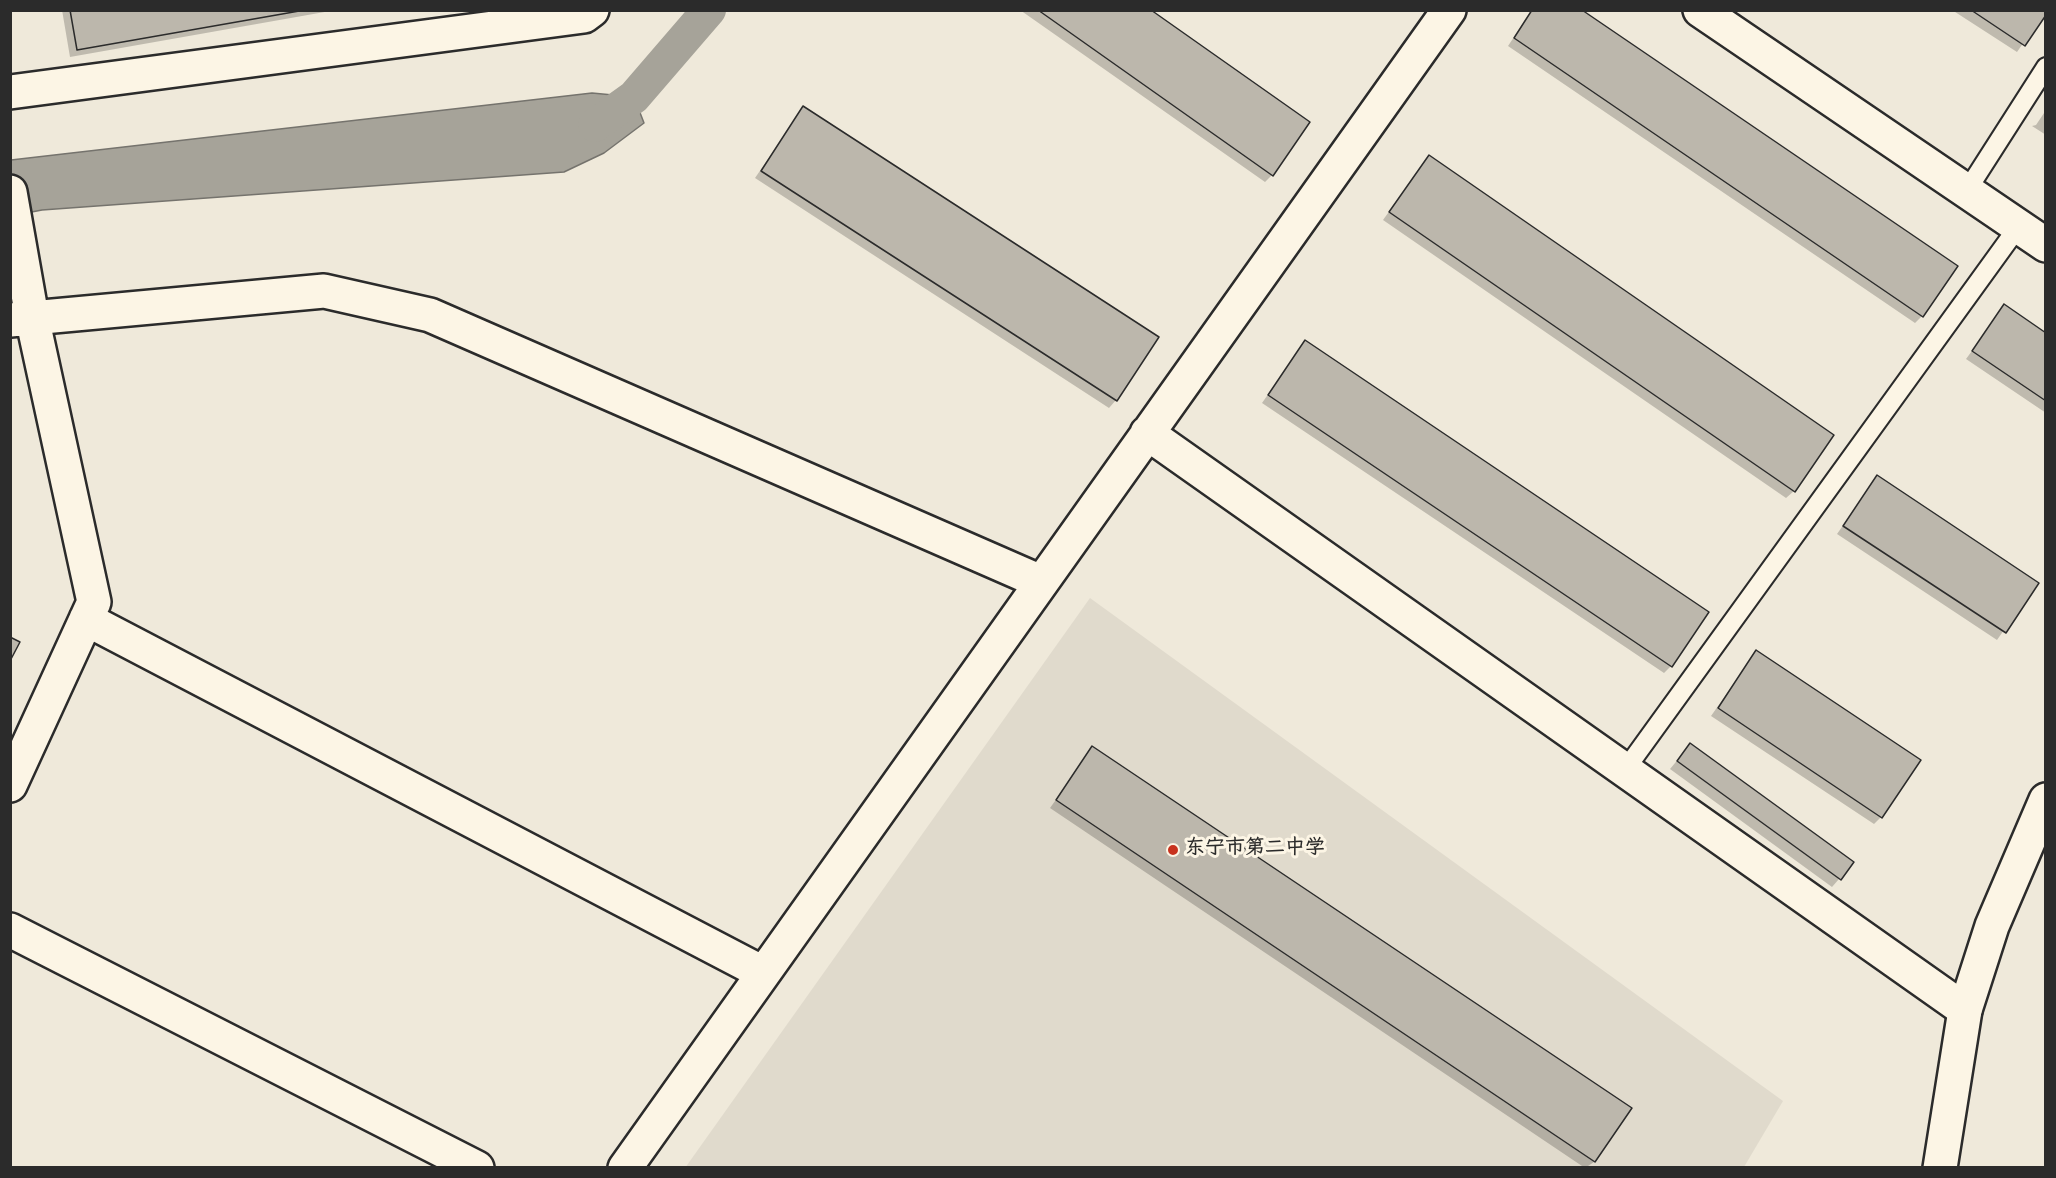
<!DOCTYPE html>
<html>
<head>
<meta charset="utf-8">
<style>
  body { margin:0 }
  #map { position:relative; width:2056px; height:1178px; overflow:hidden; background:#efe9da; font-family:"Gochi Hand",sans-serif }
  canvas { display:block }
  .frame { position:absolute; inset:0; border:12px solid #2b2b2b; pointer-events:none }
</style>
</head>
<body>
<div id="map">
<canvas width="2056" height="1178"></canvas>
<div class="frame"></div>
</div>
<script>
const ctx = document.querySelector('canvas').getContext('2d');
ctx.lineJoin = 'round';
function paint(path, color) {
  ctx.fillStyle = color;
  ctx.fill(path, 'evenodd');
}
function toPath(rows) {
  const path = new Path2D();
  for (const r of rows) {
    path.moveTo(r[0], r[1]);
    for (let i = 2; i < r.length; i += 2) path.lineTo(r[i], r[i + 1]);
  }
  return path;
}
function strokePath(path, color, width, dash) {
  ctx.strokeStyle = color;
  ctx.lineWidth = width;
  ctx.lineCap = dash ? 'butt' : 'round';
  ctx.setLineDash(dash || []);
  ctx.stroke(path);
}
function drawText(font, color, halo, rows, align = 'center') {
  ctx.font = font + ' "Gochi Hand","LXGW WenKai TC",sans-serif';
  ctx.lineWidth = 6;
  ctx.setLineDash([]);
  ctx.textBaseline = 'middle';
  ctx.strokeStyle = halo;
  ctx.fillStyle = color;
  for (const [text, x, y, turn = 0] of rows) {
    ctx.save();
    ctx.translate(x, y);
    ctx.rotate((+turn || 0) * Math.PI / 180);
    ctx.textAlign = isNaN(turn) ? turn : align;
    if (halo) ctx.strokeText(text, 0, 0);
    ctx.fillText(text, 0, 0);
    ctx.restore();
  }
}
paint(toPath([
  [1090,598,1783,1101,1744,1167,685,1168]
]), '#e0dacc');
const water = toPath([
  [592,93,634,97,644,123,604,153,564,172,42,210,11,216,11,160,592,93]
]);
paint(water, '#a6a399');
strokePath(water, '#75736d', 1.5);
paint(toPath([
  [62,10,336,10,70,57],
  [1020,10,1148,10,1272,175,1265,182],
  [1532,10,1579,10,1922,316,1915,323,1508,46],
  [1952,10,2046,10,2017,52],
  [803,108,1157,337,1116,400,1109,408,755,178],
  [2046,110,2046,135,2032,126,2036,125],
  [1429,156,1794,491,1786,498,1383,220],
  [2005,306,2046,334,2046,413,1966,359],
  [1305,342,1671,666,1664,673,1262,403],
  [1877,477,2037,583,1997,640,1837,534],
  [1756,652,1881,817,1874,824,1711,716],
  [1690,745,1852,862,1839,879,1832,887,1670,769],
  [1093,748,1630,1108,1594,1162,1585,1168,1050,808]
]), '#0003');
strokePath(toPath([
  [595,125,634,97,709,10]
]), '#a6a399', 34);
const building = toPath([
  [70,10,305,10,77,50,70,10],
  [1038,10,1151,10,1310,122,1273,176,1038,10],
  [1532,10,1582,10,1958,266,1923,317,1514,38,1532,10],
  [1971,10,2046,10,2046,15,2025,46,1971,10],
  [803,106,1159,337,1117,401,761,171,803,106],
  [1429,155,1834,435,1795,492,1389,212,1429,155],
  [2004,304,2046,333,2046,401,1972,351,2004,304],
  [1305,340,1709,612,1672,667,1268,395,1305,340],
  [1877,475,2039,583,2006,633,1843,526,1877,475],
  [10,637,20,642,10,661,10,637],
  [1756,650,1921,760,1882,818,1718,708,1756,650],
  [1690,743,1854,862,1841,880,1677,761,1690,743],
  [1092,746,1632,1108,1595,1162,1056,800,1092,746]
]);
paint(building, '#bcb7ac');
strokePath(building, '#2b2b2b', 1.5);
const service = toPath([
  [1966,192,2046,67],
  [1625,770,2018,227]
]);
const minor = toPath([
  [1700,10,2046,245],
  [10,92,584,16,592,10],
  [10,192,32,317,94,602,10,785],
  [10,320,324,291,430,315,1041,582],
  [1147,433,1965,1010],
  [86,619,763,973],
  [10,930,477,1168],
  [625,1168,1449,10]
]);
const secondary = toPath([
  [1940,1168,1965,1010,1992,926,2046,800]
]);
strokePath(service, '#2b2b2b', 22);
strokePath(minor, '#2b2b2b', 38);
strokePath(secondary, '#2b2b2b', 38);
strokePath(service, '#fcf5e5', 18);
strokePath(minor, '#fcf5e5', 33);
strokePath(secondary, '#fcf5e5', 33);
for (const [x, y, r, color] of [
  [1173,850,6,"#c8321e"]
]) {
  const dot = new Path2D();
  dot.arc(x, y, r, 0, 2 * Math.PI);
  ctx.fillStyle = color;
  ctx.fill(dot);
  strokePath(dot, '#fcf5e5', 2);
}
drawText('bold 20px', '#2b2b2b', '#fcf5e5', [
  ["东宁市第二中学",1185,850]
], 'left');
</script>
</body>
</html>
